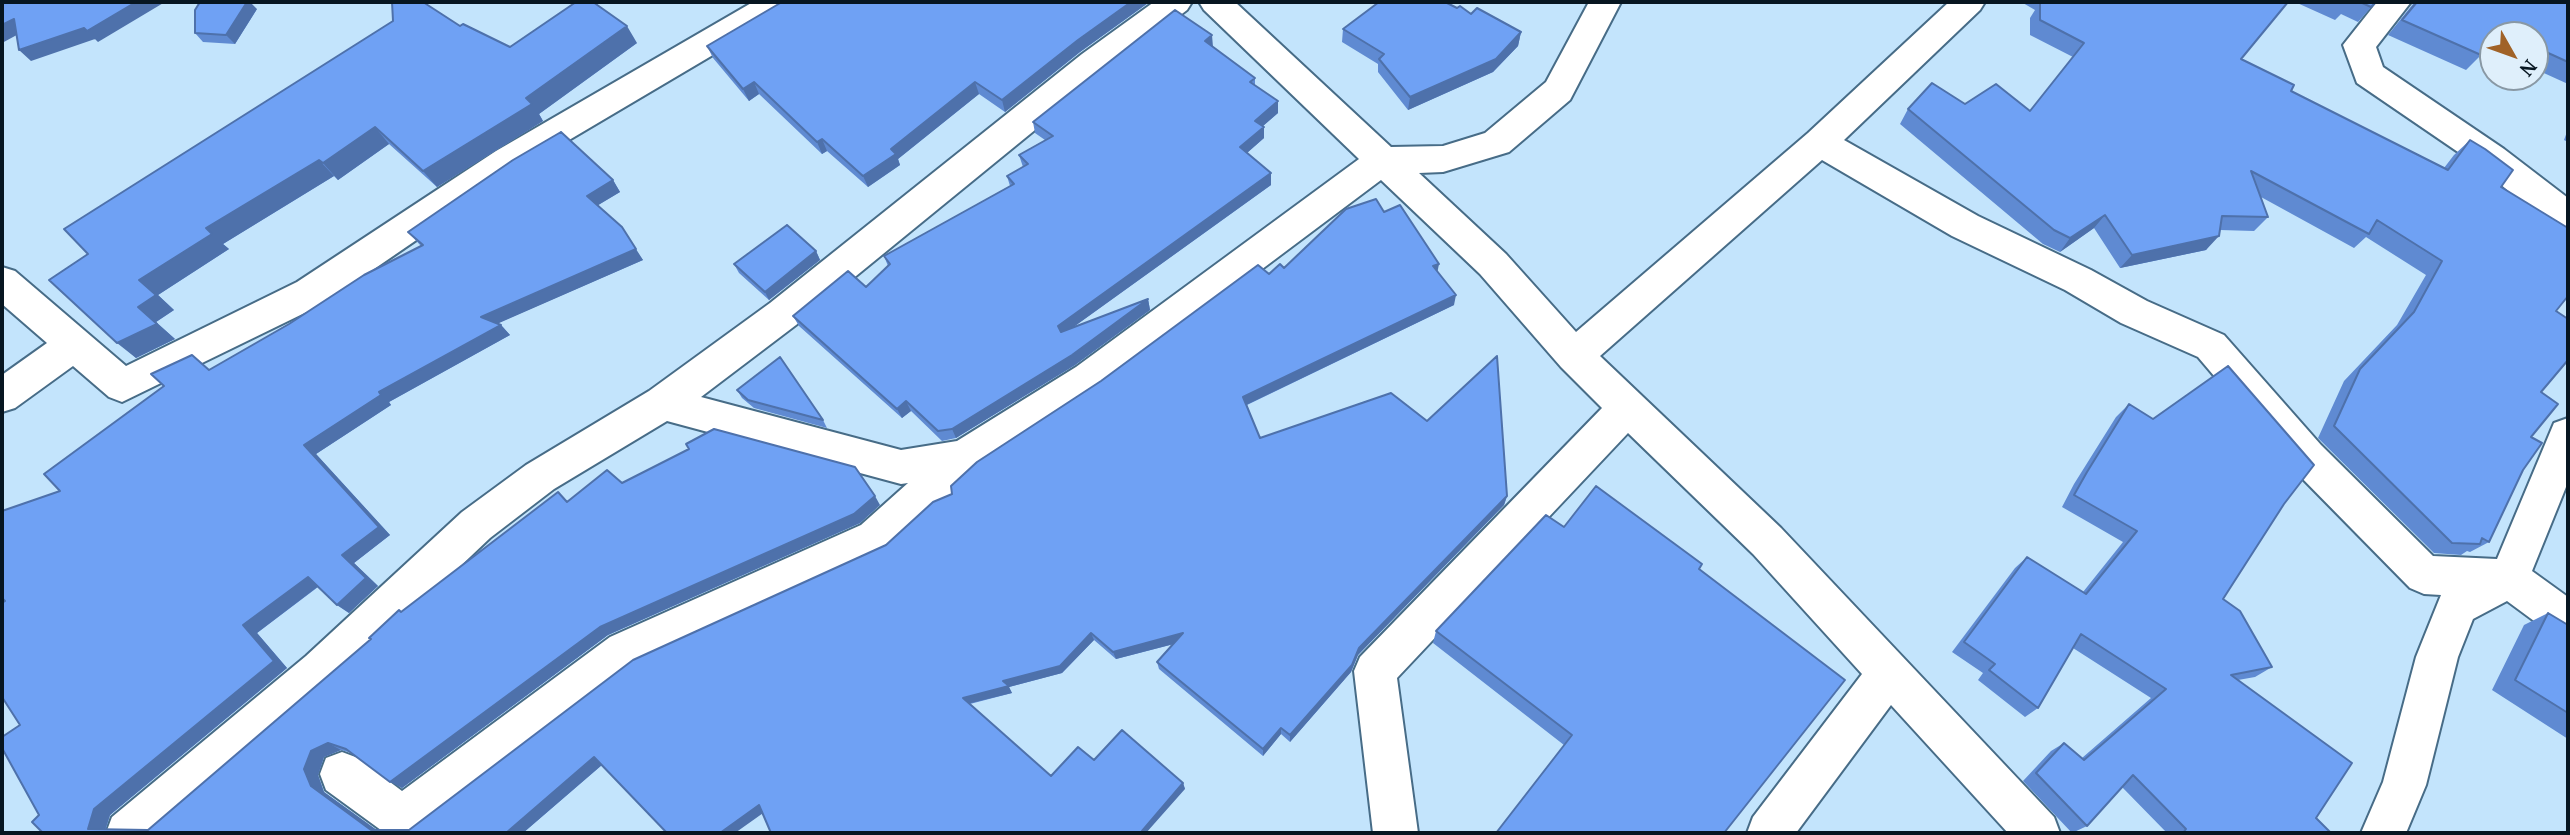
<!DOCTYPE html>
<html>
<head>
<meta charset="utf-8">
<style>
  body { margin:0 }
  #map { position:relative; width:2570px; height:835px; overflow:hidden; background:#c3e4fc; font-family:"PT Serif",serif }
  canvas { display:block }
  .frame { position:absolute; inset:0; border:4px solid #071621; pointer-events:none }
  .north { position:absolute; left:2479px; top:21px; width:70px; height:70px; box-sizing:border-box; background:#dfeffb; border:2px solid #8998a4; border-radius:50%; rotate:130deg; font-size:19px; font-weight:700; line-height:28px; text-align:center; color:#071621 }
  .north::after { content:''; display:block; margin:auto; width:24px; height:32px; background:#a06227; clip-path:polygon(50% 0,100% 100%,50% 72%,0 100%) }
</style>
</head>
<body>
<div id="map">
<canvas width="2570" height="835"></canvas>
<div class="frame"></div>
<div class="north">N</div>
</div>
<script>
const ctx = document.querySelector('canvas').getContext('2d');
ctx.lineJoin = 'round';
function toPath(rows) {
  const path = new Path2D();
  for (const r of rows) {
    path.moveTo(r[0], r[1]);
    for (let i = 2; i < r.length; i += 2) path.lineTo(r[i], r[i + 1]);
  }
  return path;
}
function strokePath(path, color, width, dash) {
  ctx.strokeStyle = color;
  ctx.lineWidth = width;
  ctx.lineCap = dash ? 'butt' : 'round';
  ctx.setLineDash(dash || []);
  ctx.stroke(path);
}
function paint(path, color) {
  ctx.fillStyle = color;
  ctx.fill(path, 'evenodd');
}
const minor = toPath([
  [753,2,794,2,789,10,520,169,323,304,122,402,109,397,73,366,15,408,2,412,2,375,47,343,2,304,2,267,15,271,126,366,297,282,496,151,753,2],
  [1154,2,1192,2,1187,10,1106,72,796,325,701,397,901,450,957,441,1076,367,1359,159,1204,10,1199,2,1235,2,1391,147,1443,146,1485,133,1546,82,1589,2,1621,2,1570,100,1509,152,1443,172,1419,173,1506,254,1576,332,1808,133,1949,2,1985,2,1980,10,1844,140,1978,216,2091,270,2147,301,2224,335,2321,445,2433,556,2497,559,2554,423,2568,418,2568,482,2532,571,2568,597,2568,640,2553,635,2507,601,2473,619,2458,657,2426,785,2406,833,2361,833,2383,782,2416,657,2441,595,2424,594,2410,588,2293,469,2198,357,2121,323,2065,290,1952,236,1822,160,1600,356,1781,528,2054,817,2060,833,2008,833,1891,705,1796,833,1747,833,1753,817,1862,674,1753,554,1628,433,1397,678,1418,833,1373,833,1354,671,1360,657,1602,408,1561,367,1480,274,1381,180,1102,389,979,469,889,551,640,665,419,833,385,833,326,790,320,774,326,758,342,752,358,758,402,791,610,637,861,525,908,483,901,484,667,421,554,489,490,538,336,684,162,833,106,833,112,817,306,656,462,512,526,465,649,391,770,303,1082,54,1154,2],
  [2377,2,2411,2,2376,47,2383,67,2504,149,2568,198,2568,230,2556,226,2525,205,2480,167,2357,83,2343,45,2377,2]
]);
strokePath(minor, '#476c87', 4);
paint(minor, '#fff');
paint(toPath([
  [782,2,1148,2,1148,3,1080,52,1005,112,979,94,898,159,900,165,868,187,827,151,822,154,759,94,749,101,713,58,707,46],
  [2023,2,2288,2,2241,59,2291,91,2444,168,2454,155,2470,140,2501,187,2556,311,2541,392,2523,470,2489,542,2470,552,2467,551,2461,555,2434,553,2318,438,2344,381,2397,325,2426,275,2366,237,2354,248,2261,197,2268,217,2254,231,2220,230,2206,250,2120,268,2094,228,2060,252,2043,244,1900,124,1908,109,1965,104,2030,111,2073,57,2030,35,2030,18,2035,10,2023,3],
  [2295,2,2376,2,2358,22,2341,14,2335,20],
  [2412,2,2568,2,2568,84,2535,69,2535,35,2493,35,2493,50,2485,47,2481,55,2466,70,2388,35,2413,4],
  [1457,8,1521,32,1518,46,1493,72,1408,110,1378,72,1378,64,1342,42,1343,29],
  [257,9,235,44,203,42,195,33],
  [460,26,510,47,637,43,539,114,543,121,437,187,389,144,338,180,334,176,223,244,229,249,158,295,174,310,156,322,175,339,136,358,49,280],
  [1213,47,1255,78,1255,86,1278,101,1278,113,1263,126,1264,127,1264,138,1247,153,1271,173,1271,185,1072,328,1148,299,1150,310,1075,365,956,438,942,441,911,411,902,418,799,326,793,316,866,287,888,266,884,256,1010,186,1007,176,1023,167,1019,155,1045,140,1035,133,1033,122],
  [2568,129,2568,142,2564,140],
  [613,180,620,192,598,205,643,260,498,323,501,325,510,335,389,402,391,405,316,454,390,535,354,563,378,586,349,613,337,605,318,587,257,633,287,668,110,815,106,829,148,830,371,639,402,612,568,502,622,483,880,505,860,523,608,635,402,788,352,753,341,750,324,757,318,775,324,792,376,830,409,830,886,545,952,494,1269,274,1284,268,1384,212,1437,272,1454,305,1247,405,1260,438,1507,496,1504,505,1358,655,1351,672,1290,742,1281,734,1263,756,1159,669,1157,662,1174,644,1116,659,1094,640,1062,673,1009,687,1012,693,970,704,1051,776,1094,760,1183,783,1185,789,763,813,602,765,523,833,43,833,20,725,5,601,60,491,164,386,210,370,421,246,408,232],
  [816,251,820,260,769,300,739,273,734,264],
  [737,390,823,420,827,428,754,408,742,398],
  [2129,404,2284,504,2223,599,2272,667,2255,677,2238,680,2316,818,2331,833,2167,833,2122,787,2087,826,2072,833,2023,781,2051,751,2064,743,2082,758,2151,698,2073,648,2038,708,2025,717,1978,680,1983,673,1952,652,2015,568,2027,557,2083,592,2123,542,2062,507,2074,484,2116,417],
  [1564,527,1702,564,1564,745,1433,643,1436,631],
  [2548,613,2568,625,2568,739,2492,690,2524,625]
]), '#5f8ad2');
paint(toPath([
  [136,2,165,2,98,42,87,31],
  [247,2,250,2,257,9,235,44,226,35],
  [1131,2,1148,2,1148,3,1080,52,1005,112,1002,100,1078,40],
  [14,19,26,30,2,43,2,25],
  [627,26,637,43,539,114,543,121,437,187,423,171],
  [84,28,95,39,31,61,19,50],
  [1521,32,1518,46,1493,72,1408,110,1410,97],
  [1212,35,1213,47,1205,41],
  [754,82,759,94,749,101,743,89],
  [975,82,979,94,898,159,900,165,868,187,863,176,891,149],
  [1278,101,1278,113,1256,132,1255,121],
  [375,127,389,144,338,180,323,163],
  [1264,127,1264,138,1240,159,1240,147],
  [822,139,827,151,822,154,817,142],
  [319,160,334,176,223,244,229,249,158,295,174,310,156,322,175,339,136,358,117,343,138,307,139,280,206,228],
  [1271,173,1271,185,1061,336,1058,326],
  [613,180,620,192,595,207,587,196],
  [2105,215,2094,228,2060,252,2070,238],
  [622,227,643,260,490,327,481,317],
  [2219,236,2206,250,2120,268,2132,255],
  [816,251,820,260,769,300,765,292],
  [1439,264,1437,274,1433,266],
  [1456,295,1454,305,1244,406,1243,397],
  [1148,299,1150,310,1075,365,956,438,952,429],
  [501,325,510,335,389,402,391,405,316,454,390,535,354,563,378,586,349,613,337,605,342,555,304,445,379,392],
  [906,401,911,411,902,418,897,409],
  [875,496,880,505,860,523,608,635,402,788,390,782,600,627],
  [1507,496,1504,505,1358,655,1351,672,1290,742,1290,735,1359,648],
  [308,577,320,585,257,633,287,668,110,815,104,833,88,829,94,809,243,625],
  [1091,633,1094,640,1062,673,1009,687,1012,693,967,704,963,698,1003,681],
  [1183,633,1185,641,1116,659,1113,652],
  [1281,728,1281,734,1263,756,1263,749],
  [328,743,341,750,324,757,318,775,324,792,381,833,371,830,311,786,304,769,311,751],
  [594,757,603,764,523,833,506,833],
  [1183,783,1185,789,1146,833,1143,833,1142,831],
  [759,805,766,811,735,833,720,833]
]), '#4e71ab');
const building = toPath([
  [2,2,136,2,87,31,84,28,19,50,14,19,2,25,2,2],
  [200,2,247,2,226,35,195,33,195,10,200,2],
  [392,2,423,2,460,26,463,24,510,47,576,2,593,2,627,26,526,98,532,104,423,171,375,127,323,163,319,160,206,228,212,234,139,280,156,295,138,307,157,324,117,343,49,280,88,254,64,229,393,21,392,2],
  [782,2,1131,2,1078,40,1002,100,975,82,891,149,896,154,863,176,822,139,817,142,754,82,743,89,707,46,782,2],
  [1379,2,1445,2,1457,8,1460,6,1471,14,1477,8,1521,32,1496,59,1410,97,1379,59,1384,54,1343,29,1379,2],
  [2040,2,2288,2,2241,59,2294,85,2291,91,2448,170,2470,140,2485,149,2513,170,2501,187,2568,228,2568,296,2556,311,2568,319,2568,360,2541,392,2558,404,2531,437,2542,443,2523,470,2489,542,2482,538,2480,544,2452,543,2334,426,2360,369,2414,312,2442,261,2377,220,2369,234,2251,171,2268,217,2222,216,2219,236,2132,255,2105,215,2070,238,2054,230,1908,109,1932,83,1965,104,1996,84,2030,111,2084,43,2040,20,2040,2],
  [2360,2,2376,2,2371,7,2360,2],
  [2417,2,2568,2,2568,62,2535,47,2535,35,2508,35,2494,29,2481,55,2402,20,2417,2],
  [1175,10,1212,35,1205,41,1255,78,1250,82,1278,101,1255,121,1264,127,1240,147,1271,173,1058,326,1061,332,1148,299,1072,355,952,429,938,431,906,401,897,409,793,316,848,271,866,287,890,264,884,256,1014,184,1007,176,1028,164,1019,155,1053,136,1033,122,1175,10],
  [561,132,613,180,587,196,622,227,636,249,481,317,501,325,379,392,381,395,304,445,379,527,342,555,366,578,337,605,308,577,243,625,274,661,94,809,88,829,148,830,371,639,369,638,399,610,401,612,558,492,567,502,607,470,622,483,689,449,686,444,714,429,855,467,875,496,854,514,600,627,390,782,346,749,328,743,311,751,304,769,311,786,371,830,409,830,633,660,886,545,933,502,952,494,951,486,977,462,1101,381,1258,265,1269,274,1280,264,1284,268,1346,209,1376,199,1384,212,1400,205,1439,264,1433,266,1456,295,1243,397,1260,438,1391,393,1427,421,1497,356,1507,496,1359,648,1352,665,1290,735,1281,728,1263,749,1157,662,1183,633,1113,652,1091,633,1060,666,1003,681,1009,686,963,698,1051,776,1078,747,1094,760,1122,730,1183,783,1142,831,1144,833,771,833,759,805,720,833,667,833,594,757,506,833,43,833,32,822,39,815,2,748,2,737,20,725,2,697,2,603,5,601,2,598,2,511,60,491,44,474,164,386,151,374,192,355,209,370,289,324,364,275,423,245,408,232,513,160,561,132],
  [787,225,816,251,765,292,734,264,787,225],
  [780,357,823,420,748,400,737,390,780,357],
  [2228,366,2314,465,2284,504,2223,599,2240,611,2272,667,2231,675,2352,763,2316,818,2331,833,2183,833,2186,829,2133,775,2087,826,2036,773,2064,743,2084,760,2166,689,2081,634,2038,708,1989,670,1995,664,1964,642,2027,557,2086,594,2137,531,2074,495,2087,472,2129,404,2153,419,2228,366],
  [1596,486,1702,564,1699,569,1845,680,1724,833,1496,833,1572,735,1436,631,1546,515,1564,527,1596,486],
  [2548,613,2568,625,2568,713,2515,680,2548,613]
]);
paint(building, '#6fa1f4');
strokePath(building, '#4e71ab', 2);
</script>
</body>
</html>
